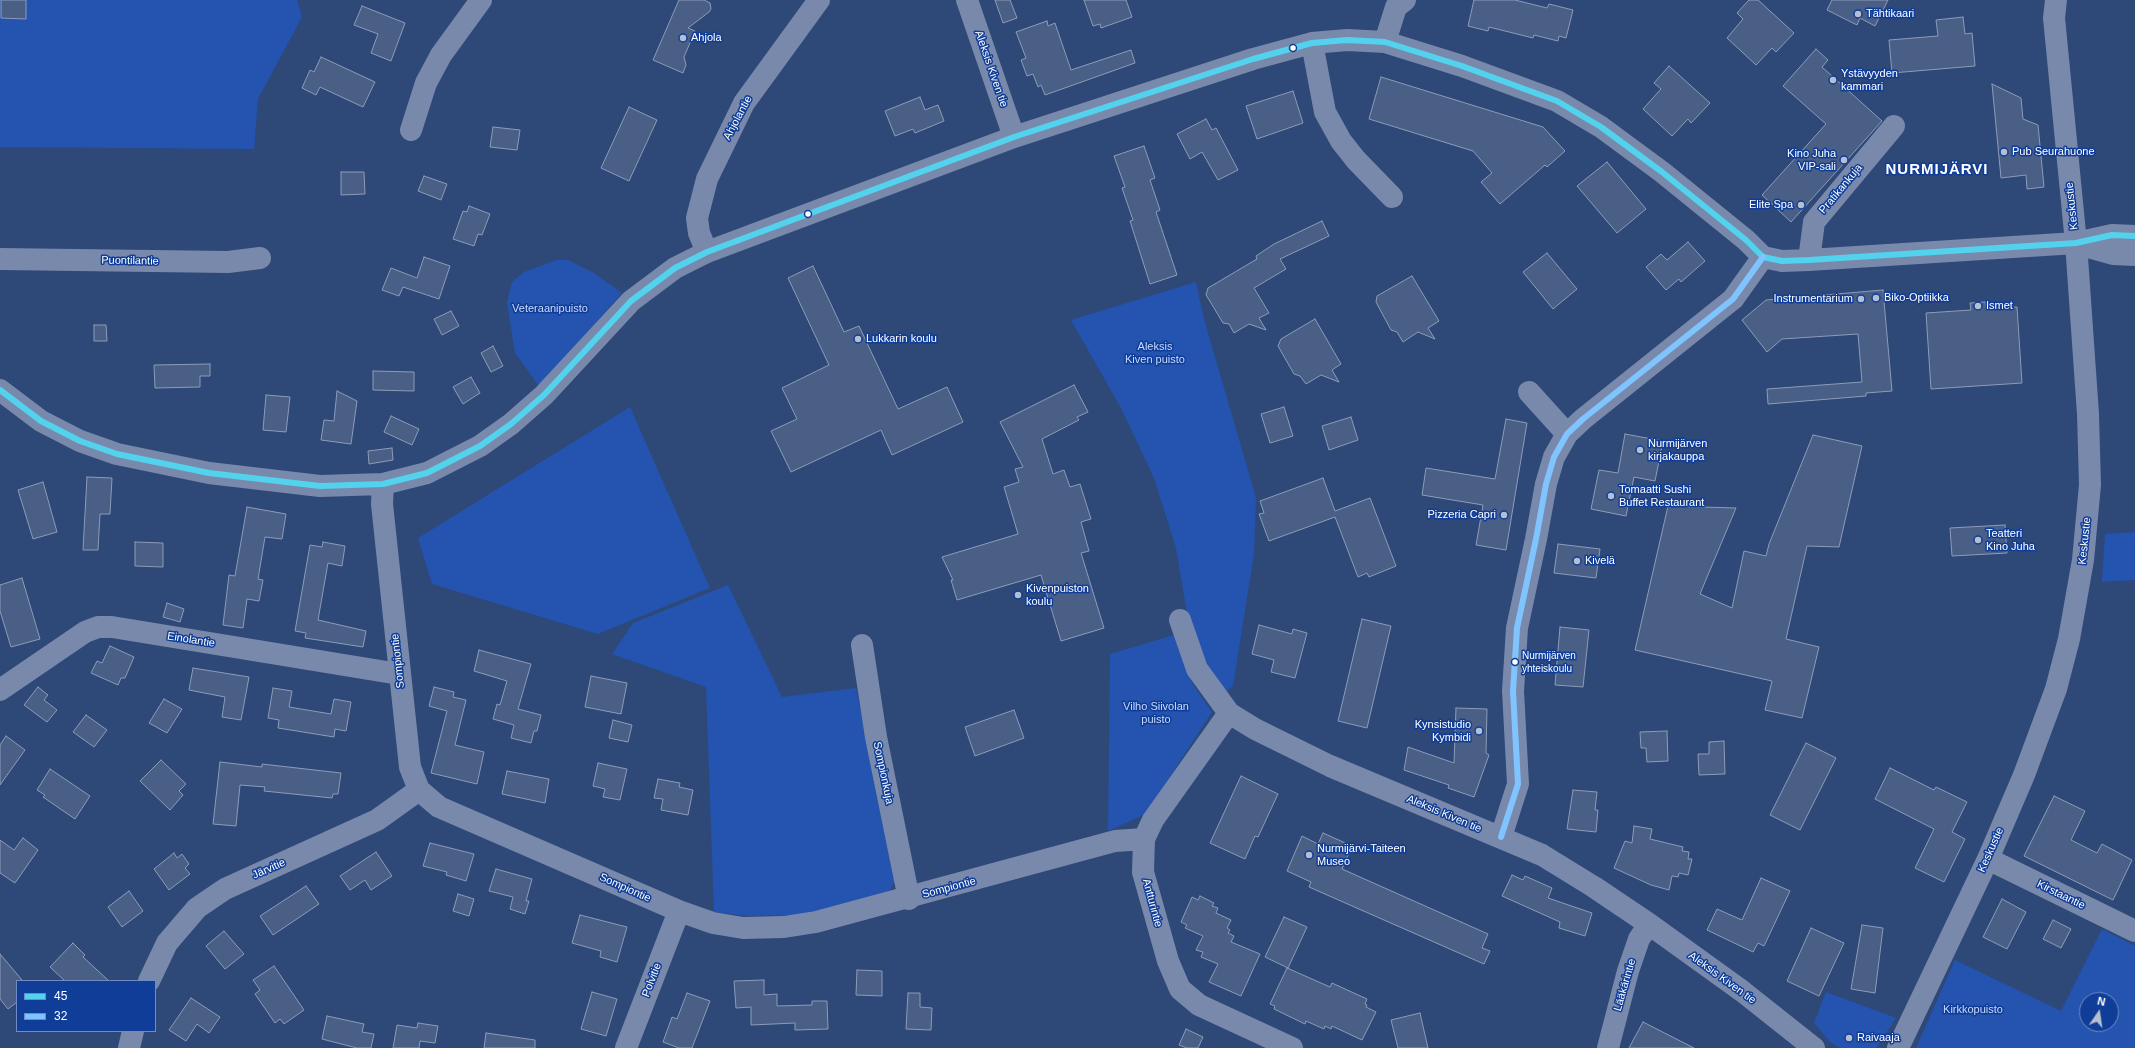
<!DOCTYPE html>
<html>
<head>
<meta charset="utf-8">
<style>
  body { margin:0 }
  #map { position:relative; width:2135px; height:1048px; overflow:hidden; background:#2e4878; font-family:Arial,sans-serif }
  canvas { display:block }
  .legend { position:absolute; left:16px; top:980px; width:140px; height:52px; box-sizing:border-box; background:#0f3d98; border:1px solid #6f8bc1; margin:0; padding:5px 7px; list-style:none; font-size:12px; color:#fff }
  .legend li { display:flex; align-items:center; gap:8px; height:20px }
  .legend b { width:20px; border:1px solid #6f8bc1 }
  .north { position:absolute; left:2079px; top:992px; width:40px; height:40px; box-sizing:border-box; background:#0f3d98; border:1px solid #6f8bc1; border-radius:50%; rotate:13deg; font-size:11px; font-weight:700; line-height:16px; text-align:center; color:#fff }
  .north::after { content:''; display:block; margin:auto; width:14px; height:18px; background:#b6bfd0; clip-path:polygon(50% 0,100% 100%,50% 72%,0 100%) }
</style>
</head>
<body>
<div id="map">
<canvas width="2135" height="1048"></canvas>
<ul class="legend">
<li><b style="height:5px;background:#53d2ee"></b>45</li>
<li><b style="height:5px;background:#80c4ff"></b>32</li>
</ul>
<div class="north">N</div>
</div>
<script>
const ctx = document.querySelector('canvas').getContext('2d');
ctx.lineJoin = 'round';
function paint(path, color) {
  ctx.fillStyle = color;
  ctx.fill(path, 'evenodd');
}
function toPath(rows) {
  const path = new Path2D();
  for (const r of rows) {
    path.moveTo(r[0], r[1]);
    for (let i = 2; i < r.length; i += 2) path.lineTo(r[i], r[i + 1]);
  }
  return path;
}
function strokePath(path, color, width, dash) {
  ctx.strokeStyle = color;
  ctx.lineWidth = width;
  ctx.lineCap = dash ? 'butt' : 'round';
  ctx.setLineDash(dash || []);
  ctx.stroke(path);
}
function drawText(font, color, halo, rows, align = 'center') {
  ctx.font = font + ' Arial,sans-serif';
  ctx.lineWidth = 3;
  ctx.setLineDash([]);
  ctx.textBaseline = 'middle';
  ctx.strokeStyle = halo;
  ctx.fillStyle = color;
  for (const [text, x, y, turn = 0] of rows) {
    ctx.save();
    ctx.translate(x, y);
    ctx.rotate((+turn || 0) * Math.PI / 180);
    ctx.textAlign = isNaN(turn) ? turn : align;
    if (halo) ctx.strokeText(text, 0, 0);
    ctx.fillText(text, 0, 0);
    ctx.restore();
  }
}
paint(toPath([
  [0,0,297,0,302,17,258,99,254,149,0,147],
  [557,260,568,260,594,273,622,293,539,386,515,353,507,303,512,282,524,272],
  [1196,282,1204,319,1256,498,1254,554,1233,686,1225,693,1210,673,1187,613,1176,548,1154,478,1122,410,1071,320],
  [630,407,710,588,598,634,432,584,418,538],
  [2135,532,2135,580,2102,582,2105,534],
  [728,585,782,697,856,688,896,879,888,893,881,897,799,915,748,916,714,912,706,687,612,654,633,623],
  [1174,635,1192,683,1212,712,1146,814,1108,831,1110,654],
  [2102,929,2135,946,2135,1048,1916,1048,1955,960,2061,1011],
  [2087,1000,2111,1000,2111,1024,2087,1024],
  [1826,992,1896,1018,1876,1048,1840,1048,1830,1042,1814,1023]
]), '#2454af');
const building = toPath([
  [1,0,26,0,26,19,1,18,1,0],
  [679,0,704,0,710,3,711,9,709,12,688,28,695,31,684,57,686,65,683,73,653,60,679,0],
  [995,0,1010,0,1017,18,1003,23,995,0],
  [1084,0,1126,0,1132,17,1101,28,1100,24,1093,26,1084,0],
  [1474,0,1515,0,1547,8,1549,4,1573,10,1566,38,1559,36,1558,41,1534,35,1533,38,1489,27,1488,31,1468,26,1474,0],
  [1749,0,1758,0,1794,33,1776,52,1772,48,1756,65,1727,38,1743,19,1737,13,1749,0],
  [1832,0,1888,0,1875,26,1860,18,1857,25,1827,10,1832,0],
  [362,6,405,23,391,61,371,53,378,34,354,25,362,6],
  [1963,17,1965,34,1972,33,1975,66,1892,73,1889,40,1938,36,1936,20,1963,17],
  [1047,21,1048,26,1055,23,1071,70,1131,50,1135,63,1045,95,1041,85,1038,87,1033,74,1027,76,1021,60,1026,58,1016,32,1047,21],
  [1816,49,1828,60,1822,67,1882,121,1791,222,1762,195,1826,124,1783,86,1816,49],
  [321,57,375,82,363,107,320,87,316,95,302,88,310,70,314,72,321,57],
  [1669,66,1710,103,1691,123,1688,119,1672,136,1643,109,1661,89,1654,83,1669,66],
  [1381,77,1543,127,1565,151,1547,167,1545,165,1500,204,1481,182,1492,173,1473,151,1369,119,1381,77],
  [1992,84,2021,98,2023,119,2038,125,2044,187,2027,189,2026,175,2001,178,1992,84],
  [1293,91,1303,123,1257,139,1246,106,1293,91],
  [920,97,925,110,938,105,944,121,915,133,913,129,895,136,885,111,920,97],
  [629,107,657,120,629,181,601,168,629,107],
  [1206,119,1212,130,1216,128,1238,170,1218,180,1202,152,1190,159,1177,134,1206,119],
  [493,127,520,130,517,150,490,147,493,127],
  [1144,146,1155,178,1150,180,1160,210,1156,212,1177,275,1150,284,1130,221,1133,220,1122,188,1125,187,1114,156,1144,146],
  [1607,162,1646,209,1617,233,1577,186,1607,162],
  [341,172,364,172,365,194,341,195,341,172],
  [424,176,447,184,441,200,418,191,424,176],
  [469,206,490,214,482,235,478,234,474,246,453,239,463,211,467,212,469,206],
  [1322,221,1329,236,1280,259,1286,269,1254,288,1269,313,1259,318,1266,330,1249,324,1234,333,1229,324,1223,323,1211,303,1206,295,1208,288,1257,259,1256,256,1274,244,1322,221],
  [1688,242,1705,261,1681,282,1679,279,1666,290,1646,267,1661,254,1667,260,1688,242],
  [1547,253,1577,289,1553,309,1523,272,1547,253],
  [424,257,450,266,439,299,403,287,399,296,382,290,391,268,417,278,424,257],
  [813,266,844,332,859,326,898,409,947,387,963,422,892,455,881,430,791,472,771,431,797,419,782,388,829,365,788,278,813,266],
  [1412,276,1439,321,1428,328,1435,339,1418,332,1403,342,1397,332,1391,330,1376,302,1377,296,1412,276],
  [1883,290,1892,391,1866,393,1866,396,1768,404,1767,389,1862,382,1858,334,1782,339,1767,352,1742,320,1766,300,1883,290],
  [1985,302,1986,309,2017,307,2022,383,1931,389,1926,313,1971,310,1970,303,1985,302],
  [451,311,459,326,442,335,434,319,451,311],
  [1315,319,1341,364,1332,370,1339,382,1321,375,1306,384,1300,376,1294,374,1278,346,1281,339,1315,319],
  [94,325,106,325,107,341,94,341,94,325],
  [493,346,503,366,491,372,481,353,493,346],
  [210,364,210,376,200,376,200,387,155,388,154,365,210,364],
  [373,371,414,372,414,391,373,390,373,371],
  [471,377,480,393,463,404,453,387,471,377],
  [1074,385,1088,412,1077,417,1079,420,1042,439,1053,474,1064,470,1070,487,1080,484,1091,519,1081,522,1089,551,1081,553,1104,628,1061,641,1041,575,957,600,951,580,953,580,942,557,1018,534,1004,487,1019,482,1015,469,1023,467,1000,422,1074,385],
  [337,391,357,401,351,444,321,440,324,420,334,421,337,391],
  [266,395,290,397,286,432,263,430,266,395],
  [1284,407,1293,436,1270,443,1261,414,1284,407],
  [391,416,419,429,412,445,384,432,391,416],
  [1351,417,1358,440,1329,450,1322,426,1351,417],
  [1506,419,1527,423,1506,550,1476,545,1483,505,1422,495,1426,468,1495,479,1506,419],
  [1625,434,1663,441,1655,481,1634,477,1626,516,1591,509,1599,470,1618,473,1625,434],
  [1813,435,1862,446,1839,547,1807,546,1786,639,1819,647,1802,718,1765,710,1772,681,1635,650,1668,506,1736,508,1700,594,1732,608,1744,551,1766,556,1769,544,1813,435],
  [392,448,393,460,369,464,368,451,392,448],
  [87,477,112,478,110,514,100,514,98,550,83,550,87,477],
  [1323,478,1335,511,1370,498,1396,566,1369,577,1367,573,1358,577,1335,517,1269,541,1259,514,1264,513,1260,501,1323,478],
  [43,482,57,532,33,539,18,490,43,482],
  [247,507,286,514,282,539,265,537,258,579,263,580,259,601,247,599,243,628,223,625,229,575,235,576,247,507],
  [2005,525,2007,553,1952,556,1950,528,2005,525],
  [135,542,163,543,163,567,135,566,135,542],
  [323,542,345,546,342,566,328,563,318,620,366,631,363,647,305,638,306,633,295,631,310,545,322,547,323,542],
  [1558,544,1600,549,1596,578,1554,573,1558,544],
  [22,578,40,639,11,647,0,611,0,585,22,578],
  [167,603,184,609,180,622,163,617,167,603],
  [1362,619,1391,626,1367,728,1338,721,1362,619],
  [1259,625,1292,634,1293,629,1307,633,1295,678,1271,672,1274,660,1252,654,1259,625],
  [1560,627,1589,630,1583,687,1555,685,1560,627],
  [110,646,134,657,125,678,121,678,118,685,91,673,97,661,102,663,110,646],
  [479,650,531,664,518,709,541,715,537,731,534,731,531,743,511,738,514,725,493,719,497,704,500,705,507,681,474,671,479,650],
  [193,668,249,677,241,720,222,717,225,697,189,690,193,668],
  [591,676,627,683,621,714,585,707,591,676],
  [38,687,48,695,44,700,57,710,47,722,24,705,38,687],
  [434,687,454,692,453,697,466,700,455,745,484,752,477,784,431,773,447,711,429,706,434,687],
  [273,688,292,691,289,707,331,714,334,699,351,702,346,731,335,729,334,737,278,728,279,720,268,718,273,688],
  [164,699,182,709,167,733,149,723,164,699],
  [1456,708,1487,709,1486,753,1489,755,1474,797,1448,788,1449,785,1404,770,1408,747,1454,763,1456,708],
  [1014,710,1024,738,975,756,965,727,1014,710],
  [86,715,107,730,94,747,73,732,86,715],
  [613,720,632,725,628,742,609,738,613,720],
  [1667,731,1668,761,1647,762,1646,748,1641,748,1640,732,1667,731],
  [6,736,25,750,0,785,0,745,6,736],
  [1724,741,1725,774,1699,775,1698,754,1709,754,1709,742,1724,741],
  [1806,743,1836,758,1800,830,1770,815,1806,743],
  [161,760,186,784,179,791,183,795,170,810,140,781,161,760],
  [220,762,262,767,262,764,341,773,338,794,333,794,332,798,264,791,265,787,240,785,236,826,213,824,220,762],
  [598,763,627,769,620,800,603,797,605,789,593,786,598,763],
  [1890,768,1934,790,1936,787,1967,802,1952,832,1965,839,1944,882,1915,868,1934,829,1875,799,1890,768],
  [50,769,90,796,75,819,43,797,45,795,37,790,50,769],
  [507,771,549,779,545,803,502,794,507,771],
  [1241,776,1278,794,1258,837,1255,836,1245,859,1210,843,1241,776],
  [658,779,680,783,679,787,693,790,688,815,661,810,663,799,654,798,658,779],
  [1573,790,1597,792,1595,810,1598,810,1596,832,1567,829,1573,790],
  [2054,796,2085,811,2071,840,2097,853,2102,844,2132,860,2113,900,2024,856,2054,796],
  [1634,826,1652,829,1650,839,1683,847,1682,851,1689,852,1688,859,1692,859,1688,875,1679,873,1678,877,1672,876,1669,890,1651,885,1614,868,1625,841,1632,843,1634,826],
  [1323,833,1352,846,1342,869,1488,934,1482,948,1490,951,1484,964,1309,887,1311,882,1287,871,1302,836,1318,844,1323,833],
  [23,838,38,850,15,883,0,873,0,840,14,850,23,838],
  [430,843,474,854,466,881,446,875,447,872,423,866,430,843],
  [376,852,392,876,371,890,365,880,350,890,340,876,376,852],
  [174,853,177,858,182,854,189,864,185,868,190,874,169,890,154,869,174,853],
  [496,869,532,879,526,901,529,901,525,914,510,909,513,897,489,891,496,869],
  [1512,875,1523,880,1525,876,1552,888,1548,898,1592,913,1585,936,1559,928,1560,922,1502,896,1512,875],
  [1761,878,1790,891,1764,946,1758,943,1753,952,1707,930,1717,909,1742,920,1761,878],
  [306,886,319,904,273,935,260,916,306,886],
  [129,891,143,911,122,927,108,907,129,891],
  [458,894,474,899,469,916,453,911,458,894],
  [1200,896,1214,903,1212,906,1218,908,1216,913,1231,920,1227,928,1230,930,1228,933,1234,936,1231,942,1260,954,1241,996,1209,982,1218,964,1201,957,1203,952,1196,950,1203,936,1185,928,1187,925,1181,922,1192,897,1198,900,1200,896],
  [2002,899,2026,912,2007,949,1983,937,2002,899],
  [580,915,627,927,617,962,600,957,601,951,572,943,580,915],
  [1284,917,1307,927,1288,968,1265,957,1284,917],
  [2053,920,2071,929,2061,948,2043,939,2053,920],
  [1862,925,1883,928,1875,993,1851,989,1862,925],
  [1811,928,1844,943,1819,996,1787,981,1811,928],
  [224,931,244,954,225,969,206,946,224,931],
  [73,943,85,955,83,957,109,981,65,981,50,967,73,943],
  [0,954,22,980,17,981,17,1002,8,1009,0,999,0,954],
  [274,966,304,1010,284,1024,280,1019,275,1023,255,994,260,990,253,980,274,966],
  [1287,968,1330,987,1332,983,1367,999,1365,1004,1367,1005,1366,1007,1376,1012,1362,1040,1332,1026,1331,1029,1325,1026,1324,1029,1306,1021,1305,1024,1274,1009,1275,1006,1270,1004,1287,968],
  [857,970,882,971,882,996,856,995,857,970],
  [764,980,764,995,777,994,777,1006,812,1005,812,1001,827,1001,828,1029,795,1030,795,1023,751,1025,751,1007,736,1008,734,981,764,980],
  [592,992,617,999,606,1036,581,1029,592,992],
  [687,993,710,1001,692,1048,679,1048,663,1042,672,1017,677,1019,687,993],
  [908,993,920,993,920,1007,932,1008,931,1030,906,1029,908,993],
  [191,998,220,1017,209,1033,197,1024,186,1041,169,1030,191,998],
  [1420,1013,1428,1048,1398,1048,1391,1020,1420,1013],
  [327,1016,364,1024,362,1032,374,1034,371,1048,357,1048,322,1039,327,1016],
  [1643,1022,1694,1048,1629,1048,1643,1022],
  [418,1023,438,1026,435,1043,420,1041,419,1048,393,1048,397,1025,417,1028,418,1023],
  [1186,1029,1203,1037,1198,1048,1187,1048,1179,1045,1186,1029],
  [486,1033,535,1040,535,1048,484,1048,486,1033]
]);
paint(building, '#4a5f86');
strokePath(building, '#8d9cb8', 1);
strokePath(toPath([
  [967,0,1014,137],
  [1385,42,1396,7,1405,0],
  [1312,43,1325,112,1341,141,1356,160,1392,197],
  [411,130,426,83,441,55,481,0],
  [2077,244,2113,254,2135,255],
  [707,252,699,233,697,218,707,179,744,103,819,0],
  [0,259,228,262,260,258],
  [1809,260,1814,222,1894,126],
  [0,390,41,421,80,441,117,454,209,473,320,486,383,484,427,473,480,446,511,424,544,395,631,301,675,268,707,252,1014,137,1253,59,1312,43,1347,40,1385,42,1462,66,1557,101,1601,127,1662,172,1746,240,1763,257,1782,261,1809,260,2076,243,2112,235,2135,236],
  [1529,392,1567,434],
  [383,484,382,504,410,767,419,790,439,807,679,911,713,923,743,928,784,927,816,922,1115,841,1144,839],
  [1180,620,1197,669,1229,713,1255,729,1330,766,1542,855,1594,887,1649,924,1742,991,1814,1048],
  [862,645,876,737,909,899],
  [0,690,85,632,98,627,112,627,399,674],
  [1229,713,1153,820,1144,839,1143,872,1168,961,1180,989,1199,1005,1292,1048],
  [1501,837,1518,784,1513,691,1517,628,1536,539,1546,484,1554,457,1567,434,1583,419,1733,299,1763,257],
  [1988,859,2135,931],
  [149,981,167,943,197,908,225,889,377,820,419,790],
  [129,1048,133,1031],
  [626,1048,679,911],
  [1608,1048,1628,971,1639,939,1649,924],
  [1898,1048,1988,859,2024,775,2056,689,2069,639,2083,560,2090,485,2088,414,2076,243,2054,18,2056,0]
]), '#7989ab', 22);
strokePath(toPath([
  [0,390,41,421,80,441,117,454,209,473,320,486,383,484,427,473,480,446,511,424,544,395,631,301,675,268,707,252,1014,137,1253,59,1312,43,1347,40,1385,42,1462,66,1557,101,1601,127,1662,172,1746,240,1763,257,1782,261,1809,260,2076,243,2112,235,2135,236]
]), '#53d2ee', 6);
strokePath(toPath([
  [1501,837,1518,784,1513,691,1517,628,1536,539,1546,484,1554,457,1567,434,1583,419,1733,299,1763,257]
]), '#80c4ff', 6);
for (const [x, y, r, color] of [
  [1858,14,4,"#b6bfd0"],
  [683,38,4,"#b6bfd0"],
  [1293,48,3.5,"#fff"],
  [1833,80,4,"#b6bfd0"],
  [2004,152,4,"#b6bfd0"],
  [1844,160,4,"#b6bfd0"],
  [1801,205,4,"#b6bfd0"],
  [808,214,3.5,"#fff"],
  [1876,298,4,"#b6bfd0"],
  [1861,299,4,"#b6bfd0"],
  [1978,306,4,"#b6bfd0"],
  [858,339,4,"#b6bfd0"],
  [1640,450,4,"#b6bfd0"],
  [1611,496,4,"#b6bfd0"],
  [1504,515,4,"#b6bfd0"],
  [1978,540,4,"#b6bfd0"],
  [1577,561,4,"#b6bfd0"],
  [1018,595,4,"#b6bfd0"],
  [1515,662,3.5,"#fff"],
  [1479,731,4,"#b6bfd0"],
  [1309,855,4,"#b6bfd0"],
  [1849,1038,4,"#b6bfd0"]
]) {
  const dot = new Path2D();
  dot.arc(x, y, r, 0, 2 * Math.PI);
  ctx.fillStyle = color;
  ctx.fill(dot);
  strokePath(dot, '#0f3d98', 1.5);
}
drawText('10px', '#fff', '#0f3d98', [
  ["Nurmijärven",1522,656],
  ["yhteiskoulu",1522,669]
], 'left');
drawText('11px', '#fff', '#0f3d98', [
  ["Tähtikaari",1866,14],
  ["Ahjola",691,38],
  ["Ystävyyden",1841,74],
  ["kammari",1841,87],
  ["Pub Seurahuone",2012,152],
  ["Kino Juha",1836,154,"right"],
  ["VIP-sali",1836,167,"right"],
  ["Elite Spa",1793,205,"right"],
  ["Biko-Optiikka",1884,298],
  ["Instrumentarium",1853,299,"right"],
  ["Ismet",1986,306],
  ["Lukkarin koulu",866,339],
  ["Nurmijärven",1648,444],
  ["kirjakauppa",1648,457],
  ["Tomaatti Sushi",1619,490],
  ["Buffet Restaurant",1619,503],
  ["Pizzeria Capri",1496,515,"right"],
  ["Teatteri",1986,534],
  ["Kino Juha",1986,547],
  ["Kivelä",1585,561],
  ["Kivenpuiston",1026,589],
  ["koulu",1026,602],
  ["Kynsistudio",1471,725,"right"],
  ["Kymbidi",1471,738,"right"],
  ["Nurmijärvi-Taiteen",1317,849],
  ["Museo",1317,862],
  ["Raivaaja",1857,1038]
], 'left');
drawText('11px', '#fff', '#0f3d98', [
  ["Aleksis Kiven tie",991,69,71],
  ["Ahjolantie",738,118,-62],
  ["Pratikankuja",1841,189,-50],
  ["Keskustie",2072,206,-96],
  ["Puontilantie",130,261,1],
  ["Keskustie",2085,541,-84],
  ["Einolantie",191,640,9],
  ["Sompiontie",398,661,-96],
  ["Sompionkuja",883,773,78],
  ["Aleksis Kiven tie",1444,814,23],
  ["Keskustie",1991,850,-66],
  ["Järvitie",269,869,-24],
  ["Sompiontie",625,888,24],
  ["Sompiontie",949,888,-15],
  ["Kirstaantie",2061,895,26],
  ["Antturintie",1152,903,75],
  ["Aleksis Kiven tie",1722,978,36],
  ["Polvitie",652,980,-69],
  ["Lääkärintie",1625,985,-74]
]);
drawText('11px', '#c8dbfe', '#0f3d98', [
  ["Veteraanipuisto",550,309],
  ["Aleksis",1155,347],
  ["Kiven puisto",1155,360],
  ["Vilho Siivolan",1156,707],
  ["puisto",1156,720],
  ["Kirkkopuisto",1973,1010]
]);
ctx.letterSpacing = '1px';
drawText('bold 15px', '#fff', '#0f3d98', [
  ["NURMIJÄRVI",1937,170]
]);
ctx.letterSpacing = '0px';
</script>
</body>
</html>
